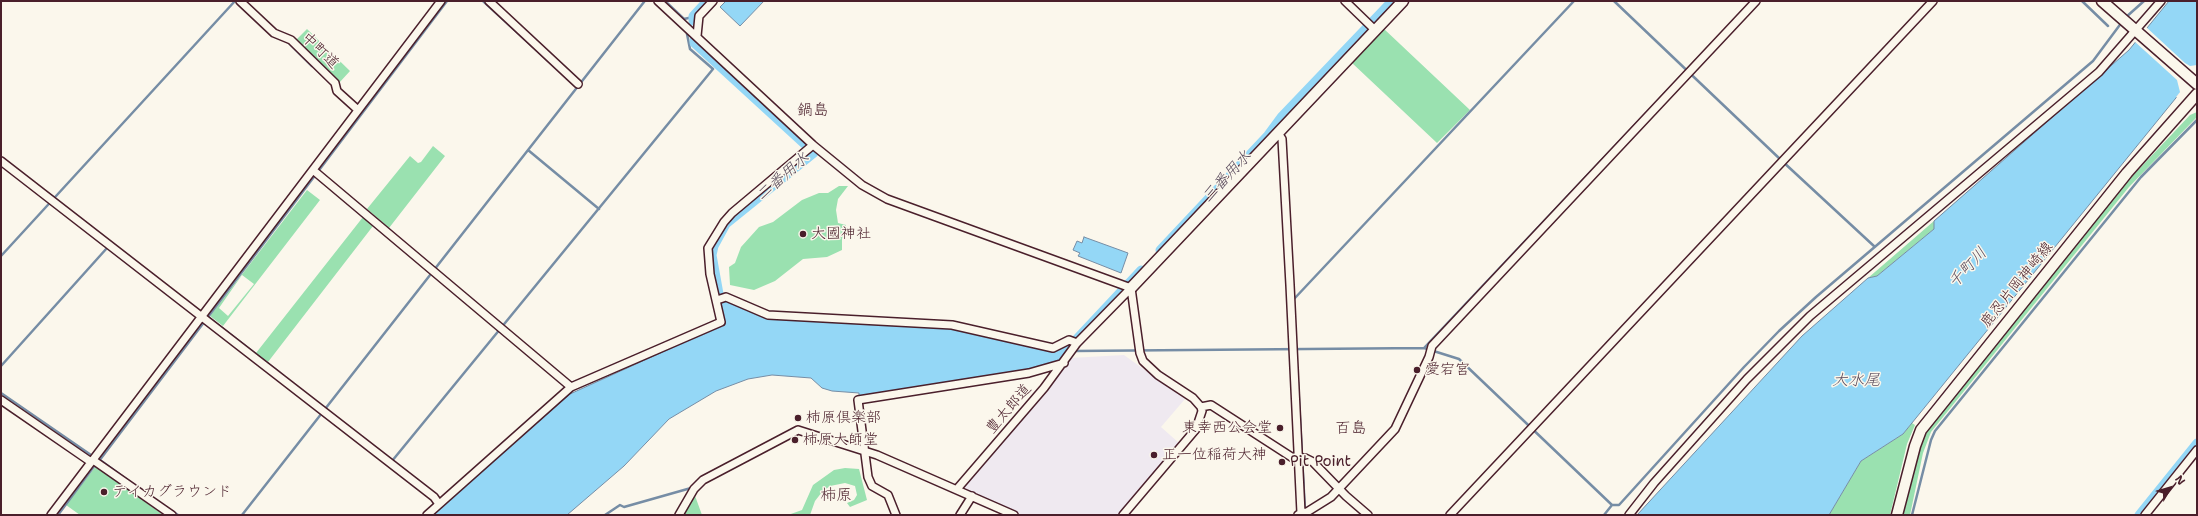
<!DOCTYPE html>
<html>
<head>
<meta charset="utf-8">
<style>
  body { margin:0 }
  #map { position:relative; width:2198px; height:516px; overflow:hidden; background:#fbf7ec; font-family:"Shantell Sans",sans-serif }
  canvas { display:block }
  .frame { position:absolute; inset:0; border:2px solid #4a1f2b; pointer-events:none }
  .north { position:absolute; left:2150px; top:468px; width:40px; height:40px; -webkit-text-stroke:3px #fbf7ec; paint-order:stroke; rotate:52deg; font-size:11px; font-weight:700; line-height:16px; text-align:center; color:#4a1f2b }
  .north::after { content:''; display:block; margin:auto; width:14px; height:18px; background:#4a1f2b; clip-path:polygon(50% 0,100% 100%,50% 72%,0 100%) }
</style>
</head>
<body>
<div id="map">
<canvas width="2198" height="516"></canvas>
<div class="frame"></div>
<div class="north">N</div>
</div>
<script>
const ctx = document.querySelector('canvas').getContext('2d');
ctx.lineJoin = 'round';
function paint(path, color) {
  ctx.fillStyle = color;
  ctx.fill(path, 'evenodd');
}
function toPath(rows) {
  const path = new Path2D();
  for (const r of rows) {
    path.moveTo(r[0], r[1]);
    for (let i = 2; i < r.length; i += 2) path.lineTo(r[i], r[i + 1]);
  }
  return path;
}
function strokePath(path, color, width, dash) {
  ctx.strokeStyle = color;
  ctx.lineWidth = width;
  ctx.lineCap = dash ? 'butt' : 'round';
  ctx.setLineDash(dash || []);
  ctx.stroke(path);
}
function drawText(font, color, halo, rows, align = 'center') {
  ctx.font = font + ' "Shantell Sans","Klee One",sans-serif';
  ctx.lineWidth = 3;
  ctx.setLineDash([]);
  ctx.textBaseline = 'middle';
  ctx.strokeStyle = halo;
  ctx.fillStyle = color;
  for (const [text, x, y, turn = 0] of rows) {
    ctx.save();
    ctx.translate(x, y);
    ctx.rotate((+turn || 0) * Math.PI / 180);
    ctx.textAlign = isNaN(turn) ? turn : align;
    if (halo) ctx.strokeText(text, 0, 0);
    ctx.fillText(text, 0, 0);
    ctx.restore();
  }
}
paint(toPath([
  [1124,355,1185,399,1161,427,1179,443,1117,515,1021,515,968,492,964,486,1070,358]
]), '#efe9f0');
paint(toPath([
  [1383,28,1470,110,1437,143,1351,62],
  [307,29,350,71,339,83,295,41],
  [2197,112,2197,117,2129,187,1931,432,1923,453,1910,515,1902,515,1917,449,1928,427,2125,184,2190,115],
  [433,146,445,156,389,228,367,209,410,156,418,163,421,162],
  [839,186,848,186,838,199,836,210,838,223,846,225,842,239,842,250,827,257,803,259,775,281,754,290,730,285,729,267,735,263,741,247,759,227,773,222,802,200,819,193,828,193],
  [307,190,320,200,223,326,210,316],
  [242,275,254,284,228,316,219,308],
  [363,217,373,226,268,362,256,353],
  [1934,221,1934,229,1877,276,1868,278],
  [1912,423,1915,425,1907,444,1890,515,1829,515,1861,461,1903,434],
  [96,466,163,515,80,515,66,505],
  [845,468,859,469,867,500,850,507,847,503,854,500,857,495,855,486,845,483,830,486,822,492,815,501,810,515,788,515,802,510,813,485,834,470],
  [694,493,702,515,681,515]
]), '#9ae1b0');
const water = toPath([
  [726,1,764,1,740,26,720,7,726,1],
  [2169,1,2197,1,2197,72,1903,434,1861,461,1829,515,1637,515,1802,336,1868,278,1877,276,1934,229,1934,221,2129,50,2169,1],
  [1084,237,1128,253,1121,273,1078,256,1080,253,1073,250,1077,241,1082,243,1084,237],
  [726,301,772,319,949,328,1055,351,1068,344,1073,345,1065,358,1059,362,1029,370,859,396,859,393,832,391,822,388,811,378,772,375,748,379,716,391,669,419,624,466,567,515,432,515,570,394,724,324,721,304,726,301]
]);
paint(water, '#94d7f6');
strokePath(water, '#768da5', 1);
paint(toPath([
  [2146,27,2185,63,2190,66,2197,65,2197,75,2178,98,2176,97,2180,92,2177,80,2134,41]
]), '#fbf7ec');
strokePath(toPath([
  [483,1,555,67],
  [665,1,684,19,693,17],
  [1614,1,1781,160,1875,247],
  [2082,1,2108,26],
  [2125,18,2144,1],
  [287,41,312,66],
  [528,150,599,209],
  [1,256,235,1],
  [1294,299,1574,1],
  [208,317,280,373],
  [1424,348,1714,41],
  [1074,351,1424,348,1459,359,1612,505,1619,505,1744,367,1779,331,1816,297,2093,61,2122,22],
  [1,366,107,248],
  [1298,382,1305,511],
  [1,393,91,455],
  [100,460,133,484],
  [99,461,447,1],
  [392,461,713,69,690,49,687,34],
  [172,511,178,515],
  [58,515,95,465],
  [242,515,644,2],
  [605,515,620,505,624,507,691,488],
  [1604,515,1612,505],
  [1912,515,1931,440,1935,431,2141,177,2197,120]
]), '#768da5', 2.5);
strokePath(toPath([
  [693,21,693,16,707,1],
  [694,40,694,43,814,153,726,224,714,246,712,255,719,294,726,305],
  [1160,250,1268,135,1282,116,1392,1],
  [1068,348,1141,270],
  [2139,515,2197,443]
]), '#94d7f6', 9);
const street = toPath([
  [240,1,274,33,291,40,335,83,337,91,358,110],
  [489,1,578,84],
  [658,1,813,145,862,185,887,199,1131,288],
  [1345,1,1375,30],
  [697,36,699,16,713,1],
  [1278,133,1282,139,1290,285,1301,513,1298,515],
  [1,161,434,497,439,504],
  [313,170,571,387],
  [717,300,726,297,768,315,952,325,1053,348,1069,340,1077,343],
  [1,400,91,462],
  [1201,407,1211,405,1293,458,1305,458,1313,462,1346,496,1368,515],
  [93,460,172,515],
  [957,489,1044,388,1077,343,1131,288],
  [51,515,441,1],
  [427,515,571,387,721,322,710,274,708,248,724,222,732,213,813,145],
  [679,515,694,489,703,480,798,430,877,455,1014,515],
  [896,515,888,495,872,486,868,477,858,400,1029,373,1064,363],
  [960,515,972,496],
  [1123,515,1196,429,1202,411,1201,407,1193,398,1158,375,1143,361,1140,353,1131,288],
  [1302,515,1301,513,1307,512,1331,497,1395,429,1429,357,1432,346,1756,1],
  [1450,515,1933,1],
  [1629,515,1654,483,1747,379,1810,316,2099,72,2161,1],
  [2145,515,2197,450]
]);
const secondary = toPath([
  [2102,1,2197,84],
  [1131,288,1403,1],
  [1897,515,1915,446,1921,430,2127,173,2197,94]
]);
strokePath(street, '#4a1f2b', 10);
strokePath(secondary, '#4a1f2b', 13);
strokePath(street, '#fbf7ec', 7);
strokePath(secondary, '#fbf7ec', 10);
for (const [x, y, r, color] of [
  [803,234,4,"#4a1f2b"],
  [1417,370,4,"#4a1f2b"],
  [798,418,4,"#4a1f2b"],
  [1280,428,4,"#4a1f2b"],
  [795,440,4,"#4a1f2b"],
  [1154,455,4,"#4a1f2b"],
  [1282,462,4,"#4a1f2b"],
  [104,492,4,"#4a1f2b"]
]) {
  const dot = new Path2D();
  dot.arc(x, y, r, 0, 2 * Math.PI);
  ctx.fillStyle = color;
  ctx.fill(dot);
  strokePath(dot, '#fbf7ec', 1.5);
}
drawText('15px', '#4a1f2b', '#fbf7ec', [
  ["中町道",320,51,44],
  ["鹿忍片岡神崎線",2017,285,-51],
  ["豊太郎道",1009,409,-49]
]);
drawText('15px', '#4a1f2b', '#fbf7ec', [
  ["大國神社",811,234],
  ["愛宕宮",1425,370],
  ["柿原倶楽部",806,418],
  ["東幸西公会堂",1272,428,"right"],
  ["柿原大師堂",803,440],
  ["正一位稲荷大神",1162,455],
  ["Pit Point",1290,462],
  ["テイカグラウンド",112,492]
], 'left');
drawText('16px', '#4a1f2b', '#fbf7ec', [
  ["鍋島",813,111],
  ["百島",1351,429],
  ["柿原",836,496]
]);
drawText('italic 16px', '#5c4d5e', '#fbf7ec', [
  ["二番用水",783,177,-41],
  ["三番用水",1227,177,-47],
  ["千町川",1968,268,-47],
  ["大水尾",1856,381]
]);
</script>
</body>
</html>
